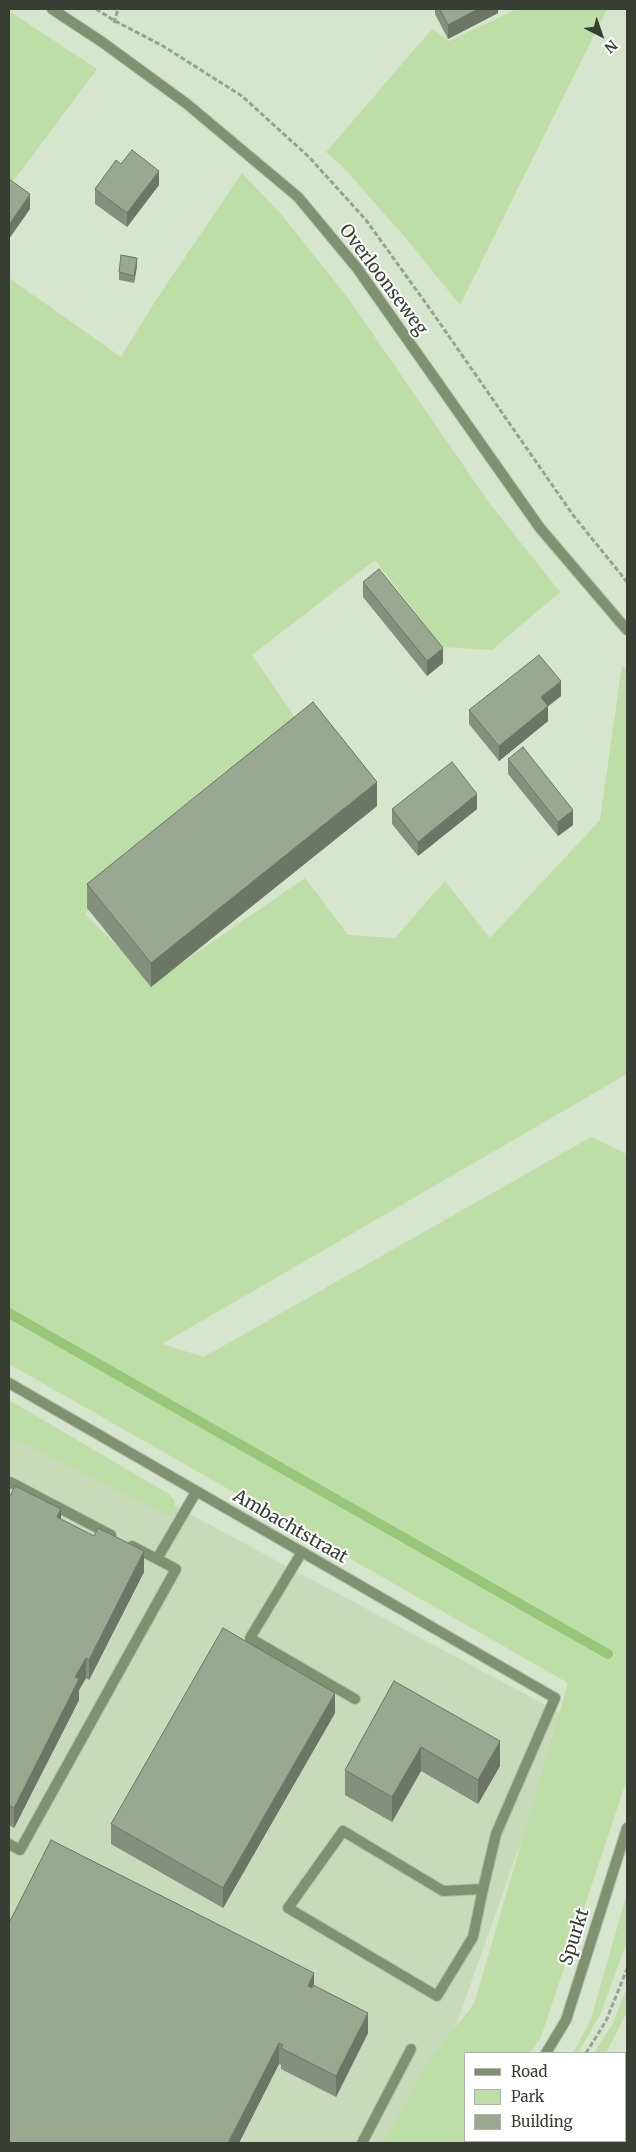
<!DOCTYPE html>
<html>
<head>
<meta charset="utf-8">
<style>
  body { margin:0 }
  #map { position:relative; width:636px; height:2152px; overflow:hidden; background:#d6e5cb; font-family:Merriweather,serif }
  canvas { display:block }
  .frame { position:absolute; inset:0; border:10px solid #383e34; pointer-events:none }
  .legend { position:absolute; left:464px; top:2052px; width:162px; height:90px; box-sizing:border-box; background:#fff; border:1px solid #afb2ae; margin:0; padding:6px 9px; list-style:none; font-size:15px; color:#383e34 }
  .legend li { display:flex; align-items:center; gap:10px; height:25px }
  .legend b { width:25px; border:1px solid #afb2ae }
  .north { position:absolute; left:576px; top:10px; width:50px; height:50px; -webkit-text-stroke:4px #fff; paint-order:stroke; rotate:139deg; font-size:14px; font-weight:700; line-height:20px; text-align:center; color:#383e34 }
  .north::after { content:''; display:block; margin:auto; width:18px; height:22px; background:#383e34; clip-path:polygon(50% 0,100% 100%,50% 72%,0 100%) }
</style>
</head>
<body>
<div id="map">
<canvas width="636" height="2152"></canvas>
<div class="frame"></div>
<ul class="legend">
<li><b style="height:6px;background:#7e9271"></b>Road</li>
<li><b style="height:14px;background:#bedea8"></b>Park</li>
<li><b style="height:14px;background:#9aa890"></b>Building</li>
</ul>
<div class="north">N</div>
</div>
<script>
const ctx = document.querySelector('canvas').getContext('2d');
ctx.lineJoin = 'round';
function paint(path, color) {
  ctx.fillStyle = color;
  ctx.fill(path, 'evenodd');
}
function toPath(rows) {
  const path = new Path2D();
  for (const r of rows) {
    path.moveTo(r[0], r[1]);
    for (let i = 2; i < r.length; i += 2) path.lineTo(r[i], r[i + 1]);
  }
  return path;
}
function strokePath(path, color, width, dash) {
  ctx.strokeStyle = color;
  ctx.lineWidth = width;
  ctx.lineCap = dash ? 'butt' : 'round';
  ctx.setLineDash(dash || []);
  ctx.stroke(path);
}
function drawText(font, color, halo, rows, align = 'center') {
  ctx.font = font + ' Merriweather,serif';
  ctx.lineWidth = 4;
  ctx.setLineDash([]);
  ctx.textBaseline = 'middle';
  ctx.strokeStyle = halo;
  ctx.fillStyle = color;
  for (const [text, x, y, turn = 0] of rows) {
    ctx.save();
    ctx.translate(x, y);
    ctx.rotate((+turn || 0) * Math.PI / 180);
    ctx.textAlign = isNaN(turn) ? turn : align;
    if (halo) ctx.strokeText(text, 0, 0);
    ctx.fillText(text, 0, 0);
    ctx.restore();
  }
}
paint(toPath([
  [9,1417,566,1716,414,2143,9,2143]
]), '#c7dbbb');
paint(toPath([
  [517,9,607,9,460,305,409,242,344,168,326,152,432,29,449,41],
  [9,11,97,69,9,187],
  [242,173,281,214,348,298,490,504,560,592,492,650,442,647,375,560,252,655,303,729,85,914,154,982,305,878,348,935,395,938,445,881,490,938,600,820,622,665,627,671,627,1074,162,1344,204,1357,591,1137,627,1154,627,1779,541,2037,530,2053,465,2053,465,2141,474,2141,473,2143,383,2143,431,2057,474,2004,568,1683,9,1364,9,278,121,357,156,300],
  [9,1400,169,1494,175,1501,174,1510,169,1516,9,1437],
  [627,1893,627,1941,600,2015,578,2053,573,2053,591,2019],
  [627,1987,627,2012,606,2053,594,2053,613,2023]
]), '#bedea8');
strokePath(toPath([
  [9,1313,608,1654]
]), '#99c678', 10);
const service = toPath([
  [9,1484,10,1482,111,1535],
  [302,1552,250,1638,355,1699],
  [157,1559,196,1492],
  [9,1844,20,1850,176,1569,132,1546],
  [483,1889,443,1891,343,1831,288,1908,437,1996,473,1937,483,1889,496,1834,555,1698],
  [362,2143,411,2049]
]);
const minor = toPath([
  [9,1383,555,1698]
]);
const tertiary = toPath([
  [52,9,102,42,187,104,298,197,357,268,540,528,627,630],
  [546,2053,566,2020,627,1828],
  [492,2143,494,2141]
]);
strokePath(service, '#b3c0aa', 12);
strokePath(minor, '#b3c0aa', 12);
strokePath(tertiary, '#b3c0aa', 12);
strokePath(toPath([
  [96,9,115,21,163,46,242,96,309,157,366,220,430,309,573,515,627,582],
  [114,23,118,9],
  [586,2053,606,2021,627,1969],
  [530,2143,531,2141]
]), '#98a38f', 3, [5, 2.5]);
strokePath(service, '#7e9271', 10);
strokePath(minor, '#7e9271', 10);
strokePath(tertiary, '#7e9271', 10);
paint(toPath([
  [435,9,498,9,498,13,448,39,435,14],
  [121,164,159,185,127,227,95,204,95,189],
  [137,266,134,283,119,280,119,272],
  [363,582,443,663,427,676,363,597],
  [561,696,548,706,548,721,499,761,469,724,469,710],
  [508,759,573,825,558,836,508,774],
  [377,806,151,987,87,908,87,884],
  [392,809,477,809,418,856,392,824],
  [9,1498,61,1520,144,1572,89,1680,86,1678,79,1690,79,1700,14,1828,9,1825],
  [394,1681,500,1766,478,1804,421,1771,392,1822,345,1795,345,1770],
  [335,1713,223,1908,111,1844,111,1824],
  [314,1985,368,2033,336,2097,281,2069,281,2065,279,2064,239,2143,9,2143]
]), '#84907c');
paint(toPath([
  [478,9,498,9,498,13,448,39,448,25],
  [159,171,159,185,127,227,127,213],
  [30,194,30,209,9,239,9,225],
  [137,258,137,266,134,283,134,276],
  [443,648,443,663,427,676,427,661],
  [561,681,561,696,541,712,541,697],
  [548,706,548,721,499,761,499,746],
  [377,782,377,806,151,987,151,963],
  [477,794,477,809,418,856,418,842],
  [573,810,573,825,558,836,558,822],
  [61,1509,61,1529,57,1517],
  [144,1551,144,1572,89,1680,89,1660],
  [86,1658,86,1678,79,1690,79,1700,14,1828,14,1808,75,1677],
  [335,1693,335,1713,223,1908,223,1888],
  [500,1741,500,1766,478,1804,478,1780],
  [421,1747,421,1771,392,1822,392,1797],
  [314,1973,314,1993,308,1986],
  [368,2013,368,2033,336,2097,336,2076],
  [279,2043,279,2064,239,2143,228,2143]
]), '#6c7665');
const building = toPath([
  [440,9,478,9,448,25,440,9],
  [132,150,159,171,127,213,95,189,116,160,121,164,132,150],
  [9,179,30,194,9,225,9,179],
  [121,255,137,258,134,276,119,272,121,255],
  [379,569,443,648,427,661,363,582,379,569],
  [539,655,561,681,541,697,548,706,499,746,469,710,539,655],
  [313,702,377,782,151,963,87,884,313,702],
  [523,747,573,810,558,822,508,759,523,747],
  [452,762,477,794,418,842,392,809,452,762],
  [15,1486,61,1509,57,1517,94,1536,98,1528,144,1551,89,1660,86,1658,75,1677,79,1679,14,1808,9,1805,9,1498,15,1486],
  [223,1628,335,1693,223,1888,111,1824,223,1628],
  [394,1681,500,1741,478,1780,421,1747,392,1797,345,1770,394,1681],
  [51,1840,314,1973,308,1986,312,1988,313,1985,368,2013,336,2076,281,2048,283,2045,279,2043,228,2143,9,2143,9,1923,51,1840]
]);
paint(building, '#9aa890');
strokePath(building, '#6c7665', 1);
drawText('18px', '#383e34', '#fff', [
  ["Overloonseweg",383,280,53],
  ["Ambachtstraat",290,1527,30],
  ["Spurkt",575,1937,-72]
]);
</script>
</body>
</html>
